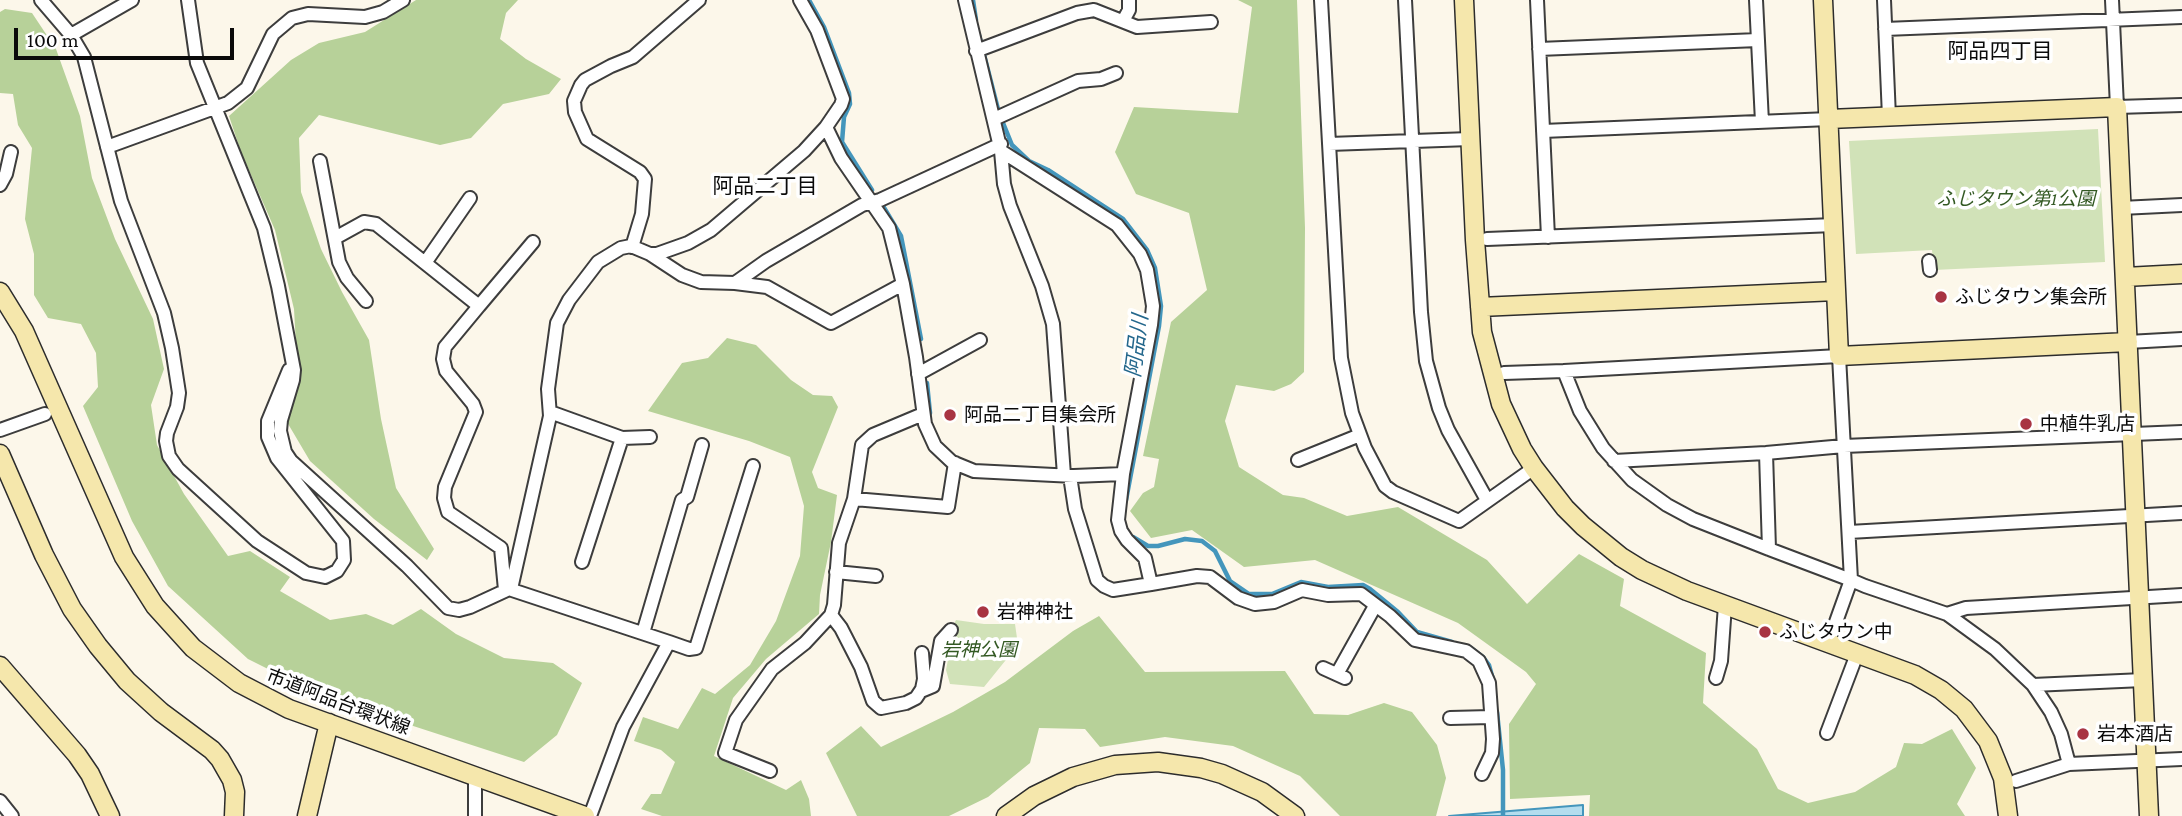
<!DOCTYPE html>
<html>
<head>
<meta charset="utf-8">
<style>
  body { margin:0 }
  #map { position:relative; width:2182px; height:816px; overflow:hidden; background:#fcf7ea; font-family:"Crimson Pro",serif }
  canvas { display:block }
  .scale { position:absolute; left:14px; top:28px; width:220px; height:32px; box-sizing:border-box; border:4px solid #0a0a0a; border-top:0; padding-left:9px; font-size:21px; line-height:24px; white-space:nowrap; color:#0a0a0a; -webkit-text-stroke:5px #fff; paint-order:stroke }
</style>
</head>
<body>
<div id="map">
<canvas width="2182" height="816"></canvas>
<div class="scale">100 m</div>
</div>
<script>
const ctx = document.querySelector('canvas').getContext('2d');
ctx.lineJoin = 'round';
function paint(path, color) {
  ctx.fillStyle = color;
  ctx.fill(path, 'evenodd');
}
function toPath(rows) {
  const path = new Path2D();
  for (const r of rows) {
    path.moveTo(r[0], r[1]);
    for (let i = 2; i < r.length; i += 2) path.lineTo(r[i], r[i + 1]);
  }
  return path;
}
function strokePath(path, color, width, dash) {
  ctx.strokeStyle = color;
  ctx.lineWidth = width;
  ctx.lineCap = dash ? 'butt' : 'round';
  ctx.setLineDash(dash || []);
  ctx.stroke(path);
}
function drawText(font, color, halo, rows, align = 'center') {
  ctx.font = font + ' "Crimson Pro","Noto Sans JP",serif';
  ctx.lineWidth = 7;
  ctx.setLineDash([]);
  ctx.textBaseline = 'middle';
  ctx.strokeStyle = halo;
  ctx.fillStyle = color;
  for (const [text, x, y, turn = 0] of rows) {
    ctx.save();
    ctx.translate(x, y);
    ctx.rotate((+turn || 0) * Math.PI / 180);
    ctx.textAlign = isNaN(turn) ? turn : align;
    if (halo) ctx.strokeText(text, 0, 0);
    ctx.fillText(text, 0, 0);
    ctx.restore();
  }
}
paint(toPath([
  [2098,129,2105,262,1934,270,1932,250,1856,254,1849,141],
  [956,620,984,624,1015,624,1018,645,984,687,950,684,946,670,950,649,955,638,951,630]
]), '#d1e2b8');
paint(toPath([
  [416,0,518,0,506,13,500,39,526,59,561,79,549,94,503,104,471,138,440,145,319,115,299,138,301,192,321,249,342,292,369,340,381,419,396,488,434,549,427,560,374,519,310,461,284,417,297,362,294,309,275,230,241,152,229,116,291,60,319,43,365,32],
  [1238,0,1297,0,1305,228,1304,372,1291,384,1274,391,1236,385,1225,421,1239,467,1283,495,1304,498,1347,516,1398,507,1487,560,1527,604,1579,554,1624,579,1620,606,1706,653,1703,703,1757,749,1778,789,1808,803,1855,792,1896,767,1904,743,1922,744,1952,729,1976,768,1957,804,1965,816,1589,816,1590,795,1510,799,1509,724,1536,684,1526,672,1458,623,1315,560,1244,567,1192,530,1151,538,1130,511,1143,493,1154,487,1159,459,1143,456,1171,322,1207,290,1189,213,1136,194,1115,152,1134,107,1238,113,1252,7],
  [5,9,32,13,56,49,80,116,92,178,115,239,153,319,164,369,151,405,157,445,184,494,228,556,250,551,290,577,280,591,330,620,366,614,393,625,421,609,456,634,504,658,553,663,582,683,557,735,524,762,324,697,248,659,168,586,132,521,83,406,98,387,96,353,81,324,48,318,34,295,34,254,25,219,32,148,18,125,13,94,0,93,0,12],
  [727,338,756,345,791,380,813,395,832,396,838,407,812,472,818,488,837,495,831,542,820,595,819,614,766,659,733,698,714,756,786,790,801,780,809,799,811,816,662,816,641,809,651,794,661,794,675,762,661,750,634,741,643,717,678,729,702,688,715,694,750,665,776,621,800,556,804,506,790,457,749,441,648,411,682,363,708,358],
  [1099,616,1145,672,1285,671,1314,714,1348,715,1384,703,1412,712,1437,745,1446,778,1436,816,1340,816,1300,776,1233,746,1165,737,1100,747,1085,729,1039,728,1030,763,988,797,949,816,857,816,826,753,861,726,881,747,953,712,1005,682,1073,631]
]), '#b7d199');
const water = toPath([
  [1583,805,1583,816,1449,816,1583,805]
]);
paint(water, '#b4ddee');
strokePath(water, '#4496bc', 2);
strokePath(toPath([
  [809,0,824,27,849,93,850,104,844,117,842,142,872,190],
  [973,0,976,20],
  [979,35,999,113,1012,145,1029,161,1048,170,1123,219,1147,250,1155,268,1161,306,1159,326,1126,500],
  [883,206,901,236,921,339],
  [927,383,930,413],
  [1133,537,1148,546,1158,546,1185,539,1202,541,1215,551,1230,581,1249,594,1272,594,1301,582,1328,587,1363,585,1370,589,1398,612,1417,632,1452,642],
  [1471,648,1483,657,1489,665,1494,683],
  [1497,712,1503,770,1503,816]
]), '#4496bc', 4.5);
const street = toPath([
  [41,0,71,35,84,57,121,201,164,313,172,348,179,393,177,407,167,433,166,441,169,456,178,469,257,541,306,573,325,577,337,571,344,560,343,541,277,458,268,437,268,421,289,370],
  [188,0,197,63,264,228,278,286,294,370,293,380,281,420,280,431,285,452,291,461,407,566,448,608,459,610,470,607,509,589,669,642,623,727,590,816],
  [800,0,817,30,843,99,841,105,826,127,841,158,889,228,903,284,916,357,925,424,935,446,952,462,974,471,1074,476,1123,474],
  [965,0,1001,151,1117,225,1140,254,1147,270,1153,306,1151,325,1123,474,1118,520,1121,531,1127,540,1145,558,1151,584,1197,576,1210,577,1238,598,1255,604,1274,602,1302,590,1328,595,1361,594,1390,616,1415,640,1466,651,1479,661,1489,683,1493,739,1492,753,1482,774],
  [1321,0,1341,358,1352,413,1365,448,1385,486,1393,492,1459,521,1534,468],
  [1405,0,1421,312,1426,361,1439,408,1448,430,1487,500],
  [1537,0,1548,237],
  [1756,0,1762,122],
  [1884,0,1889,117],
  [2112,0,2117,107,2182,105],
  [1123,21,1129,10,1129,0],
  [1885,29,2182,17],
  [71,35,132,0],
  [1539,49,1758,40],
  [976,51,1077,13,1094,10,1137,27,1211,22],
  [994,119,1078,81,1101,79,1116,73],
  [1543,131,1829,119],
  [1329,144,1470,139],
  [107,147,228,103,247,88,273,34,292,18,308,14,365,17,383,12,403,0],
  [1001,151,1004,184,1010,206,1042,286,1053,324,1064,475],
  [320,161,339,262,347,278,366,301],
  [0,185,6,174,11,152],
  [2121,208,2182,205],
  [335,238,364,222,376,224,479,306,445,347,443,359,446,371,473,404,476,412,445,487,444,498,448,512,501,548,505,590],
  [1487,239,1834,225],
  [632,247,642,214,645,179,640,172,587,139,575,112,574,101,581,85,585,80,611,66,633,57,699,0],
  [650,254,682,275,701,282,735,283,766,261,862,205,880,200,1001,144],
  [1929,261,1930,270],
  [425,263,470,198],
  [735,283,767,287,831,323,903,284],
  [479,306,533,242],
  [2128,342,2182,339],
  [1504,373,1564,371],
  [918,374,980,340],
  [550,412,622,438,650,437],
  [0,430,45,414],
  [1766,453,1769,549],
  [1298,460,1360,435],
  [1614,461,1766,453,1844,446,2182,432],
  [1070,476,1075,509,1097,580,1104,586,1113,590,1151,584],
  [854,499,948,507,955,463],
  [1849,532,2182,513],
  [582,562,622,438],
  [836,572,876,576],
  [511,589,550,416,548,389,557,323,569,300,598,262,621,248,631,246,650,254,657,254,688,243,711,230,804,151,826,127],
  [1947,614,1966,608,2182,595],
  [643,633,682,500,687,497,702,445],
  [1832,633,1851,580,1839,356,1564,371,1580,411,1603,448,1632,480,1667,505,1693,519,1769,549,1851,580,1865,586,1947,614,1995,649,2033,685,2051,712,2061,734,2069,764],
  [669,642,689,649,696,648,697,645,753,466],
  [922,653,924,679,922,689,916,698,906,703,881,708,873,701,861,667,841,628,831,615,834,605,839,543,854,499,862,445,873,435,923,414],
  [1323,668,1345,678],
  [1337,674,1375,606],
  [1716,678,1721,661,1725,605],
  [2033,685,2143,680],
  [921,691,933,686,941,641,951,630],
  [1450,718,1491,717],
  [1827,733,1857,654],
  [770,771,725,753,736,720,772,669,805,643,831,615],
  [2016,781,2069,764,2182,759],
  [0,801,12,816],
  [475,816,475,776]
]);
const secondary = toPath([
  [1464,0,1475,240,1482,332,1501,404,1522,449,1534,468,1565,508,1583,526,1621,557,1642,570,1687,591,1915,675,1941,690,1964,709,1988,741,2003,778,2008,816],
  [1823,0,1839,356,2128,342],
  [1829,119,2117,107,2149,816],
  [2125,277,2182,274],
  [0,292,24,331,124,557,155,606,193,648,239,683,289,709,585,816],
  [1480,307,1836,291],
  [0,454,44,555,72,609,98,646,127,681,161,712,212,750,220,759,232,780,235,792,234,816],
  [0,666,77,755,90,774,110,816],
  [307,816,329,723],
  [1006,816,1034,796,1073,777,1115,765,1158,762,1201,768,1222,774,1262,792,1295,816]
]);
strokePath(street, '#3d3d3d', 16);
strokePath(secondary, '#2c2c2c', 21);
strokePath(street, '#fff', 12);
strokePath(secondary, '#f5e7ac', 18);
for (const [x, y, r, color] of [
  [1941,297,7,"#a83443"],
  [950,415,7,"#a83443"],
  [2026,424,7,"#a83443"],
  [983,612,7,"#a83443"],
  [1765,632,7,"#a83443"],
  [2083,734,7,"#a83443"]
]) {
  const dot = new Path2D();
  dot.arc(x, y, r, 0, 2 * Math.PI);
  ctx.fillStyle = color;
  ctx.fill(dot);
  strokePath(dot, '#fff', 2.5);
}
drawText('italic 19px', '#335923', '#fff', [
  ["ふじタウン第1公園",2016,199],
  ["岩神公園",979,650]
]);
drawText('19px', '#0a0a0a', '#fff', [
  ["ふじタウン集会所",1955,297],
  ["阿品二丁目集会所",964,415],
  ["中植牛乳店",2040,424],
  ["岩神神社",997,612],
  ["ふじタウン中",1779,632],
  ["岩本酒店",2097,734]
], 'left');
drawText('19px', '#0a0a0a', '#fff', [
  ["市道阿品台環状線",338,702,21]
]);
drawText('21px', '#0a0a0a', '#fff', [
  ["阿品四丁目",2000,52],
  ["阿品二丁目",765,187]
]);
drawText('italic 21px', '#23678c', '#fff', [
  ["阿品川",1137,346,-83]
]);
</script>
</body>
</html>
